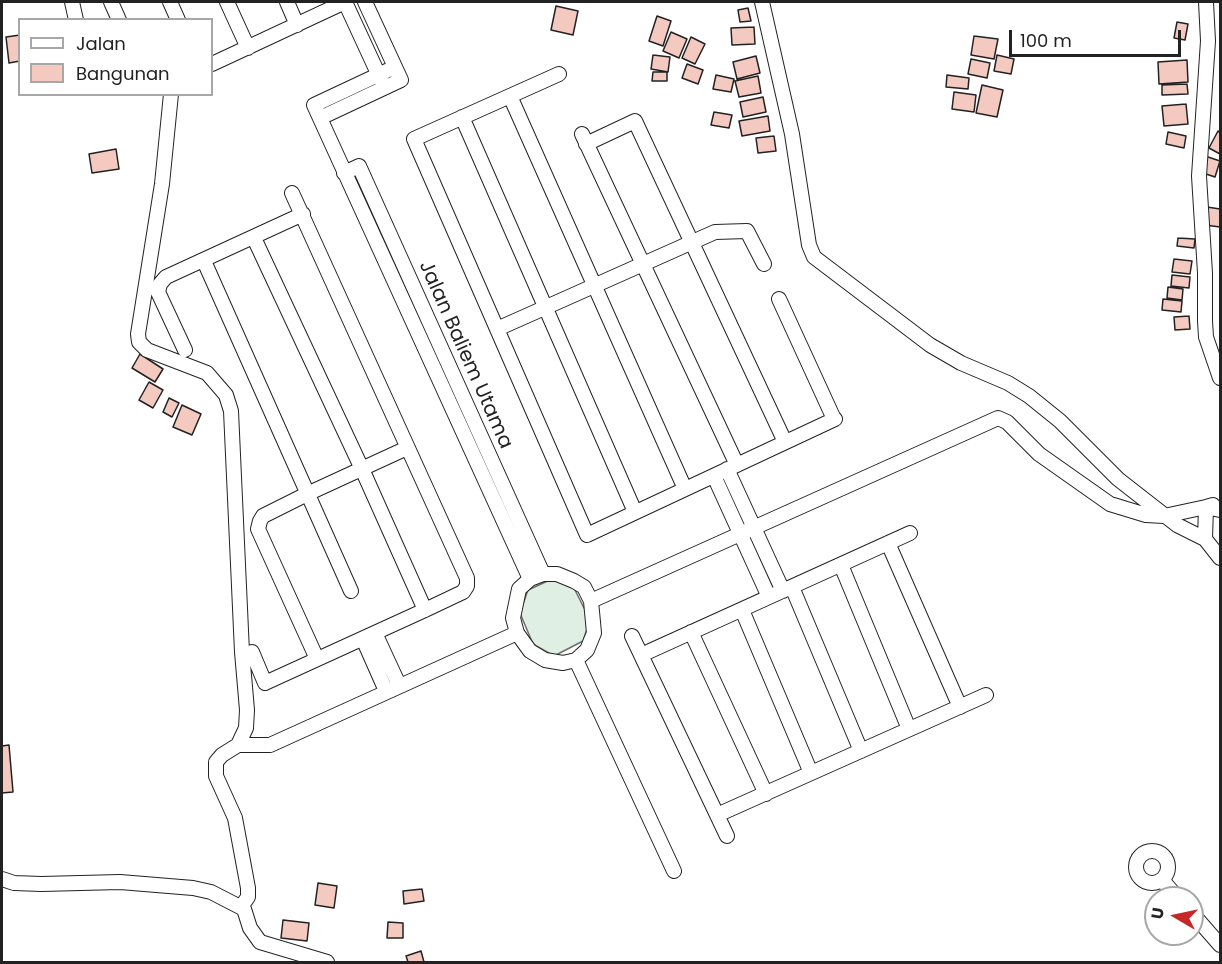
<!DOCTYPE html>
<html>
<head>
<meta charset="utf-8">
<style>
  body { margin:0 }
  #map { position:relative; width:1222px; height:964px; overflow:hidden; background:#fff; font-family:Poppins,sans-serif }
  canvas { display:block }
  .frame { position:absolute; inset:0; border:3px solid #222; pointer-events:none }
  .legend { position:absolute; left:18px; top:18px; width:195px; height:78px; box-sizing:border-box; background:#fff; border:2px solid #a7a7a7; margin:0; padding:8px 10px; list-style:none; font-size:18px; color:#222 }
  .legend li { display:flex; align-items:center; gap:12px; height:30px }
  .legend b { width:30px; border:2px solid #a7a7a7 }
  .north { position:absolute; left:1144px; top:886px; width:60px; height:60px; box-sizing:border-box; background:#fff; border:2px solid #a7a7a7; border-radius:50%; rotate:279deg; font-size:16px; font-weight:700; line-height:24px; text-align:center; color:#222 }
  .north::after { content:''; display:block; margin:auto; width:21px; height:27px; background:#c62828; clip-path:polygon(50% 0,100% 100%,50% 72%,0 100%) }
  .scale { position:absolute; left:1009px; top:30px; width:172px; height:27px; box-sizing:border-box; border:3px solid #222; border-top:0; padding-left:8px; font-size:18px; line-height:21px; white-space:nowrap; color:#222; -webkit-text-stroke:4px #fff; paint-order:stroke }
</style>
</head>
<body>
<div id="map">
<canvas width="1222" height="964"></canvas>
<div class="frame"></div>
<ul class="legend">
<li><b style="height:8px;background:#fff"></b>Jalan</li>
<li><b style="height:16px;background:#f3c9c0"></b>Bangunan</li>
</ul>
<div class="north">U</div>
<div class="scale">100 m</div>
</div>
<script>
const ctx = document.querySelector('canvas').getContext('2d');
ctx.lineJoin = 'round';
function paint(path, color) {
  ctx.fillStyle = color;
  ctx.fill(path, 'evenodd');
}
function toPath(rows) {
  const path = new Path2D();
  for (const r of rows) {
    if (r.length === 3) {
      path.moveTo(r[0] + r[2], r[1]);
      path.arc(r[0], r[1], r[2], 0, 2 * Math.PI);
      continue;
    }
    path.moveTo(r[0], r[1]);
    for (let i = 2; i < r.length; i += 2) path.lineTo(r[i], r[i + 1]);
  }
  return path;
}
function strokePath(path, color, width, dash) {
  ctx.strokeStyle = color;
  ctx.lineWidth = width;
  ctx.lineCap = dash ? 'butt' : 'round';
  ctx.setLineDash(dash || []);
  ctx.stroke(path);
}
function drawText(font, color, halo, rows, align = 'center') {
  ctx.font = font + ' Poppins,sans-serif';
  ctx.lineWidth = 4.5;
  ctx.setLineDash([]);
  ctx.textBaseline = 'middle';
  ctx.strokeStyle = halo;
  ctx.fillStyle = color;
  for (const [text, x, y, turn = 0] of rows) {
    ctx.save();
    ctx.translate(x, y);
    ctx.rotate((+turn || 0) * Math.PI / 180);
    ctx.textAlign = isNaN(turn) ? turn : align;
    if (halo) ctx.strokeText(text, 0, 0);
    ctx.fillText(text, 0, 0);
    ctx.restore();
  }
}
const green = toPath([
  [552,579,573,586,590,620,583,641,554,656,533,644,520,613,528,590,552,579]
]);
paint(green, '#e0efe3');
strokePath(green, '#6f6f6f', 1.5);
const building = toPath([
  [556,6,578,11,573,35,551,30,556,6],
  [748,8,751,21,740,22,738,10,748,8],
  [657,16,671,21,663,46,649,41,657,16],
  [1177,22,1188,24,1185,40,1174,38,1177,22],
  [754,27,755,44,732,45,731,28,754,27],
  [671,32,687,39,679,58,663,51,671,32],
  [20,35,20,61,9,63,6,37,20,35],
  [974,36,998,39,994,59,971,55,974,36],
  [691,37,705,44,695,64,682,58,691,37],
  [653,55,670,57,668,72,651,69,653,55],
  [997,55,1014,59,1011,74,994,71,997,55],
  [756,56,760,73,737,79,733,62,756,56],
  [971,59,990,63,987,78,968,74,971,59],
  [1187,60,1188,82,1159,84,1158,62,1187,60],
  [687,64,703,70,698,84,682,78,687,64],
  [653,72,667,72,667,81,652,81,653,72],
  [716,75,734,79,731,92,713,89,716,75],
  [947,75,969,78,968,89,946,87,947,75],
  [758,76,761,93,739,97,735,81,758,76],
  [1187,84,1188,94,1162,95,1162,85,1187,84],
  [982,85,1003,90,997,117,976,113,982,85],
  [954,92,976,95,974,112,952,109,954,92],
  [763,97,766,112,743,117,740,102,763,97],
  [1186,104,1188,124,1164,126,1162,106,1186,104],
  [714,112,732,115,729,128,711,125,714,112],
  [768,116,770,131,742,136,739,121,768,116],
  [1218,131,1220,133,1220,154,1209,148,1218,131],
  [1168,132,1186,136,1184,148,1166,144,1168,132],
  [774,136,776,151,758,153,756,138,774,136],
  [116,149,119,169,92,173,89,154,116,149],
  [1205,156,1220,161,1215,177,1200,172,1205,156],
  [1207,207,1220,209,1220,227,1205,225,1207,207],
  [1178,238,1195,239,1194,248,1177,246,1178,238],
  [1174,259,1192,261,1190,274,1172,272,1174,259],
  [1172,275,1190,277,1189,288,1171,286,1172,275],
  [1168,287,1183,289,1182,300,1167,298,1168,287],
  [1163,299,1182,301,1181,312,1162,310,1163,299],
  [1189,316,1190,329,1175,330,1174,317,1189,316],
  [140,354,163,369,155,382,132,368,140,354],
  [149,382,163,390,153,408,139,400,149,382],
  [169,398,179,403,172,417,163,412,169,398],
  [182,405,201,414,192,435,173,427,182,405],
  [9,745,13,792,2,793,2,746,9,745],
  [318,883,337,886,334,908,315,905,318,883],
  [422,889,424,901,404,904,403,891,422,889],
  [283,920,309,923,307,941,281,938,283,920],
  [388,922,403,923,403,938,387,938,388,922],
  [421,951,424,962,408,962,406,956,421,951]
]);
paint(building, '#f3c9c0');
strokePath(building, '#222', 1.5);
const minor = toPath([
  [72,2,76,20],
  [111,2,119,20],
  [170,2,178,20],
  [227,2,248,48],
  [287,2,297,25],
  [345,2,381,80],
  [762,2,792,134,809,245,814,257,930,345,961,363,1008,383,1029,396,1060,421,1118,479,1177,525,1205,539,1220,558],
  [1206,2,1208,41,1199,176,1205,273,1205,321,1206,337,1220,378],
  [212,64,345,2],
  [395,67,314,105,530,579],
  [559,74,414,139,587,535,835,419],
  [171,94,162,184,138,334,139,342,147,350,207,373,226,395,231,411,242,652,247,710,246,728,238,745],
  [510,96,685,489],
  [462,117,635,512],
  [320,118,401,80,365,2],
  [582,134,737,465],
  [586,144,635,121,785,442],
  [344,173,359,166,543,574],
  [254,238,362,469,425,610],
  [204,261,351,591],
  [779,299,834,419],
  [497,329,715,232,747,231,764,264],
  [185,350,158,292,160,284,166,277,303,214],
  [727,469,783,591],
  [714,476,769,597],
  [1205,539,1206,507,1213,505],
  [888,543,960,707],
  [841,565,909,729],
  [543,574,557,574,574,581,584,587,591,601,594,633,587,650,576,660,563,663,545,660,530,651,517,633,513,618,519,589,530,579,543,574],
  [792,587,861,751],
  [591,601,998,418,1007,422,1039,454,1110,504,1146,515,1164,516,1206,507,1220,510],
  [742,610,811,773],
  [691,632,766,794],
  [375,633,399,685],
  [632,636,727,836],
  [363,639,386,691],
  [252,652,265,683,425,610,463,592,467,586,467,578,292,193],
  [641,655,910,533],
  [317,659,258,529,260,521,263,516,307,494,407,448],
  [576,660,674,871],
  [717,815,986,695],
  [1152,867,16],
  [2,879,14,883,41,884,120,882,193,888,211,892,244,909,250,928,260,942,327,962],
  [1162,880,1178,898],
  [241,907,248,897,248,888,235,818,216,776,216,762,222,755,238,745,270,745,517,633],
  [1192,913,1220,945]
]);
strokePath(minor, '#222', 16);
strokePath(minor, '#fff', 14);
drawText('20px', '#222', '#fff', [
  ["Jalan Baliem Utama",465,355,66]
]);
</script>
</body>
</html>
